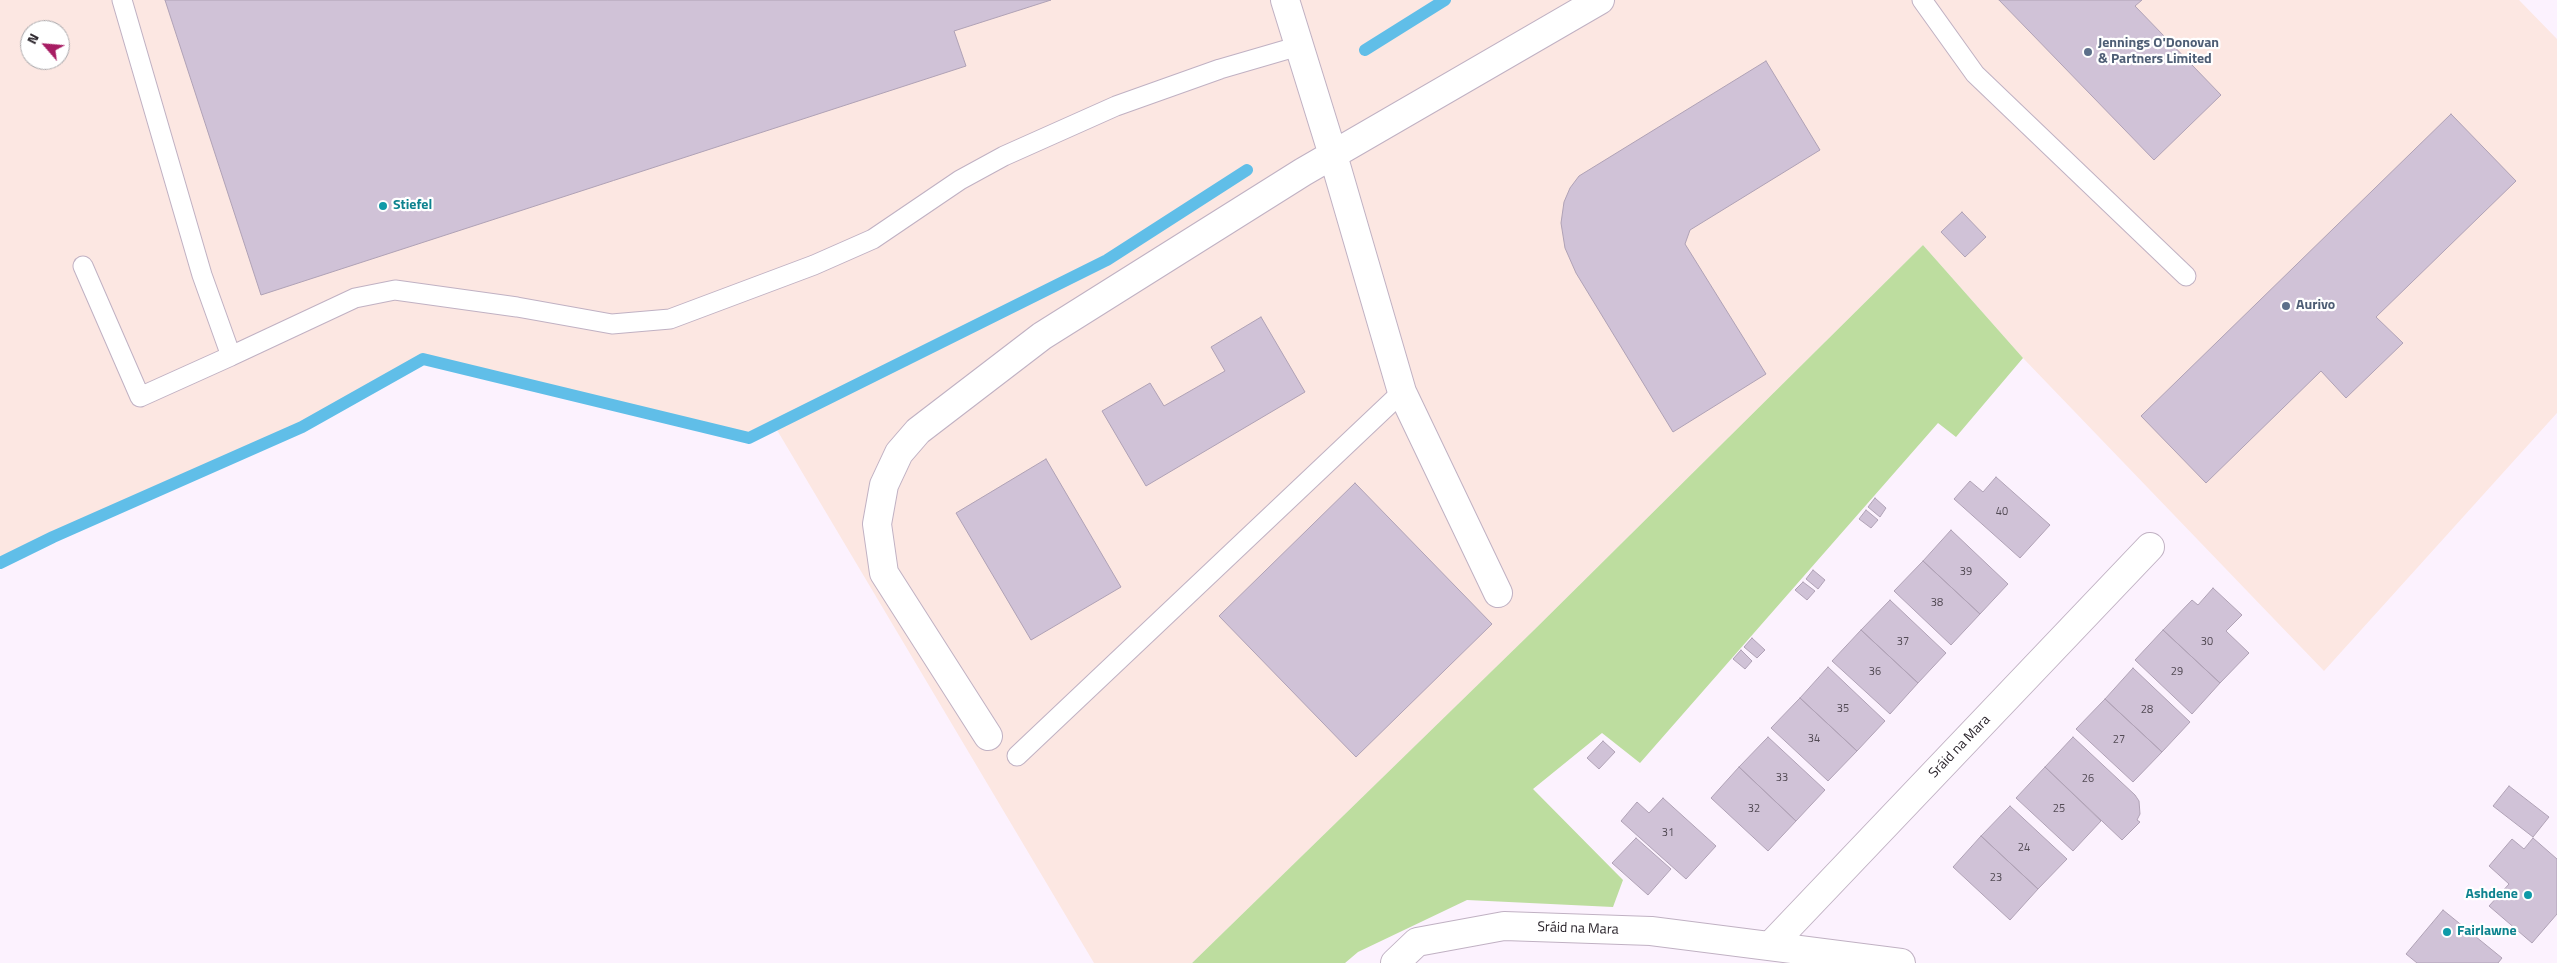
<!DOCTYPE html>
<html>
<head>
<meta charset="utf-8">
<style>
  body { margin:0 }
  #map { position:relative; width:2557px; height:963px; overflow:hidden; background:#fcf2fe; font-family:"Titillium Web",sans-serif }
  canvas { display:block }
  .north { position:absolute; left:20px; top:20px; width:50px; height:50px; box-sizing:border-box; background:#fff; border:1px solid #a9a7aa; border-radius:50%; rotate:297deg; font-size:14px; font-weight:700; line-height:20px; text-align:center; color:#29232a }
  .north::after { content:''; display:block; margin:auto; width:18px; height:22px; background:#a71d63; clip-path:polygon(50% 0,100% 100%,50% 72%,0 100%) }
</style>
</head>
<body>
<div id="map">
<canvas width="2557" height="963"></canvas>
<div class="north">N</div>
</div>
<script>
const ctx = document.querySelector('canvas').getContext('2d');
ctx.lineJoin = 'round';
function paint(path, color) {
  ctx.fillStyle = color;
  ctx.fill(path, 'evenodd');
}
function toPath(rows) {
  const path = new Path2D();
  for (const r of rows) {
    path.moveTo(r[0], r[1]);
    for (let i = 2; i < r.length; i += 2) path.lineTo(r[i], r[i + 1]);
  }
  return path;
}
function strokePath(path, color, width, dash) {
  ctx.strokeStyle = color;
  ctx.lineWidth = width;
  ctx.lineCap = dash ? 'butt' : 'round';
  ctx.setLineDash(dash || []);
  ctx.stroke(path);
}
function drawText(font, color, halo, rows, align = 'center') {
  ctx.font = font + ' "Titillium Web",sans-serif';
  ctx.lineWidth = 4.5;
  ctx.setLineDash([]);
  ctx.textBaseline = 'middle';
  ctx.strokeStyle = halo;
  ctx.fillStyle = color;
  for (const [text, x, y, turn = 0] of rows) {
    ctx.save();
    ctx.translate(x, y);
    ctx.rotate((+turn || 0) * Math.PI / 180);
    ctx.textAlign = isNaN(turn) ? turn : align;
    if (halo) ctx.strokeText(text, 0, 0);
    ctx.fillText(text, 0, 0);
    ctx.restore();
  }
}
paint(toPath([
  [0,0,2519,0,2557,39,2557,413,2324,671,2023,358,1923,245,1534,630,1192,963,1094,963,774,425,749,438,423,359,301,427,53,537,0,563],
  [30,30,60,30,60,60,30,60]
]), '#fce7e2');
paint(toPath([
  [1923,245,2023,358,1956,437,1938,423,1640,763,1602,733,1533,789,1623,880,1613,907,1467,900,1358,952,1345,963,1192,963,1534,630]
]), '#bddd9f');
strokePath(toPath([
  [1365,50,1445,0],
  [0,563,53,537,302,427,423,359,749,438,1107,260,1247,170]
]), '#60bee8', 12);
const building = toPath([
  [165,0,1051,0,954,31,966,66,261,295,165,0],
  [1999,0,2142,0,2135,6,2221,95,2154,160,1999,0],
  [1766,61,1820,150,1690,230,1685,244,1766,374,1673,432,1576,273,1565,248,1561,223,1564,202,1570,188,1579,176,1766,61],
  [2451,114,2516,181,2376,317,2403,343,2346,398,2321,371,2206,483,2141,416,2451,114],
  [1962,212,1986,237,1965,257,1941,232,1962,212],
  [1261,317,1305,392,1146,486,1102,411,1150,383,1164,406,1225,371,1211,347,1261,317],
  [1046,459,1121,587,1031,640,956,513,1046,459],
  [1996,477,2050,525,2020,558,1954,499,1970,481,1983,492,1996,477],
  [1355,483,1492,624,1356,757,1219,616,1355,483],
  [1875,498,1886,508,1880,517,1868,507,1875,498],
  [1866,510,1878,520,1871,528,1859,519,1866,510],
  [1951,530,2008,584,1980,614,1923,561,1951,530],
  [1923,561,1980,614,1951,645,1894,591,1923,561],
  [1813,570,1825,580,1818,589,1806,579,1813,570],
  [1803,582,1815,591,1807,600,1795,590,1803,582],
  [2213,588,2242,615,2226,631,2249,653,2220,683,2163,630,2192,600,2198,605,2213,588],
  [1890,600,1946,653,1918,683,1861,630,1890,600],
  [1861,630,1918,683,1890,714,1832,661,1861,630],
  [2163,630,2220,683,2192,714,2135,660,2163,630],
  [1752,638,1765,650,1757,658,1744,647,1752,638],
  [1741,650,1752,661,1745,669,1733,659,1741,650],
  [1828,667,1885,721,1857,751,1800,698,1828,667],
  [2133,668,2190,722,2162,752,2105,699,2133,668],
  [1800,698,1857,751,1828,781,1771,728,1800,698],
  [2105,699,2162,752,2133,782,2076,729,2105,699],
  [1768,737,1825,790,1796,821,1739,767,1768,737],
  [2073,737,2135,795,2139,801,2140,814,2137,820,2140,822,2122,840,2045,767,2073,737],
  [1603,741,1615,752,1599,769,1587,758,1603,741],
  [1739,767,1796,821,1768,851,1711,798,1739,767],
  [2045,767,2101,821,2073,851,2016,798,2045,767],
  [2509,786,2549,817,2533,837,2493,806,2509,786],
  [1663,798,1716,846,1686,879,1621,821,1637,802,1649,813,1663,798],
  [2010,806,2067,859,2038,889,1981,836,2010,806],
  [1981,836,2038,889,2010,920,1953,867,1981,836],
  [1636,838,1671,869,1648,895,1612,863,1636,838],
  [2533,838,2557,859,2557,914,2532,943,2489,906,2509,884,2489,866,2512,839,2524,849,2533,838],
  [2443,910,2502,958,2498,963,2417,963,2406,954,2443,910]
]);
paint(building, '#d0c2d7');
strokePath(building, '#b0a2b6', 1);
const service = toPath([
  [122,0,202,275,231,356,355,298,395,290,517,307,612,324,670,319,814,265,873,239,960,180,1004,156,1116,106,1220,69,1299,46],
  [1922,0,1975,74,2186,276],
  [83,266,140,397,231,356],
  [1017,756,1402,392]
]);
const minor = toPath([
  [1285,0,1333,155,1402,392,1498,593],
  [988,736,884,573,877,524,884,485,899,453,918,431,1042,336,1303,172,1600,0],
  [1770,946,2150,547],
  [1395,963,1417,942,1504,926,1651,931,1901,963]
]);
strokePath(service, '#c0b1c3', 21);
strokePath(minor, '#c0b1c3', 30);
strokePath(service, '#fff', 19);
strokePath(minor, '#fff', 28);
for (const [x, y, r, color] of [
  [2088,52,5,"#5c6f8a"],
  [383,206,5,"#0f9aa8"],
  [2286,306,5,"#5c6f8a"],
  [2528,895,5,"#0f9aa8"],
  [2447,932,5,"#0f9aa8"]
]) {
  const dot = new Path2D();
  dot.arc(x, y, r, 0, 2 * Math.PI);
  ctx.fillStyle = color;
  ctx.fill(dot);
  strokePath(dot, '#fff', 2);
}
drawText('11px', '#534b55', null, [
  ["40",2002,512],
  ["39",1966,572],
  ["38",1937,603],
  ["37",1903,642],
  ["30",2207,642],
  ["36",1875,672],
  ["29",2177,672],
  ["35",1843,709],
  ["28",2147,710],
  ["34",1814,739],
  ["27",2119,740],
  ["33",1782,778],
  ["26",2088,779],
  ["32",1754,809],
  ["25",2059,809],
  ["31",1668,833],
  ["24",2024,848],
  ["23",1996,878]
]);
drawText('bold 14px', '#4e5e75', '#fff', [
  ["Jennings O'Donovan",2098,44],
  ["& Partners Limited",2098,60],
  ["Aurivo",2296,306]
], 'left');
drawText('bold 14px', '#0d838f', '#fff', [
  ["Stiefel",393,206],
  ["Ashdene",2518,895,"right"],
  ["Fairlawne",2457,932]
], 'left');
drawText('14px', '#29232a', '#fff', [
  ["Sráid na Mara",1960,747,-46],
  ["Sráid na Mara",1578,929,2]
]);
</script>
</body>
</html>
